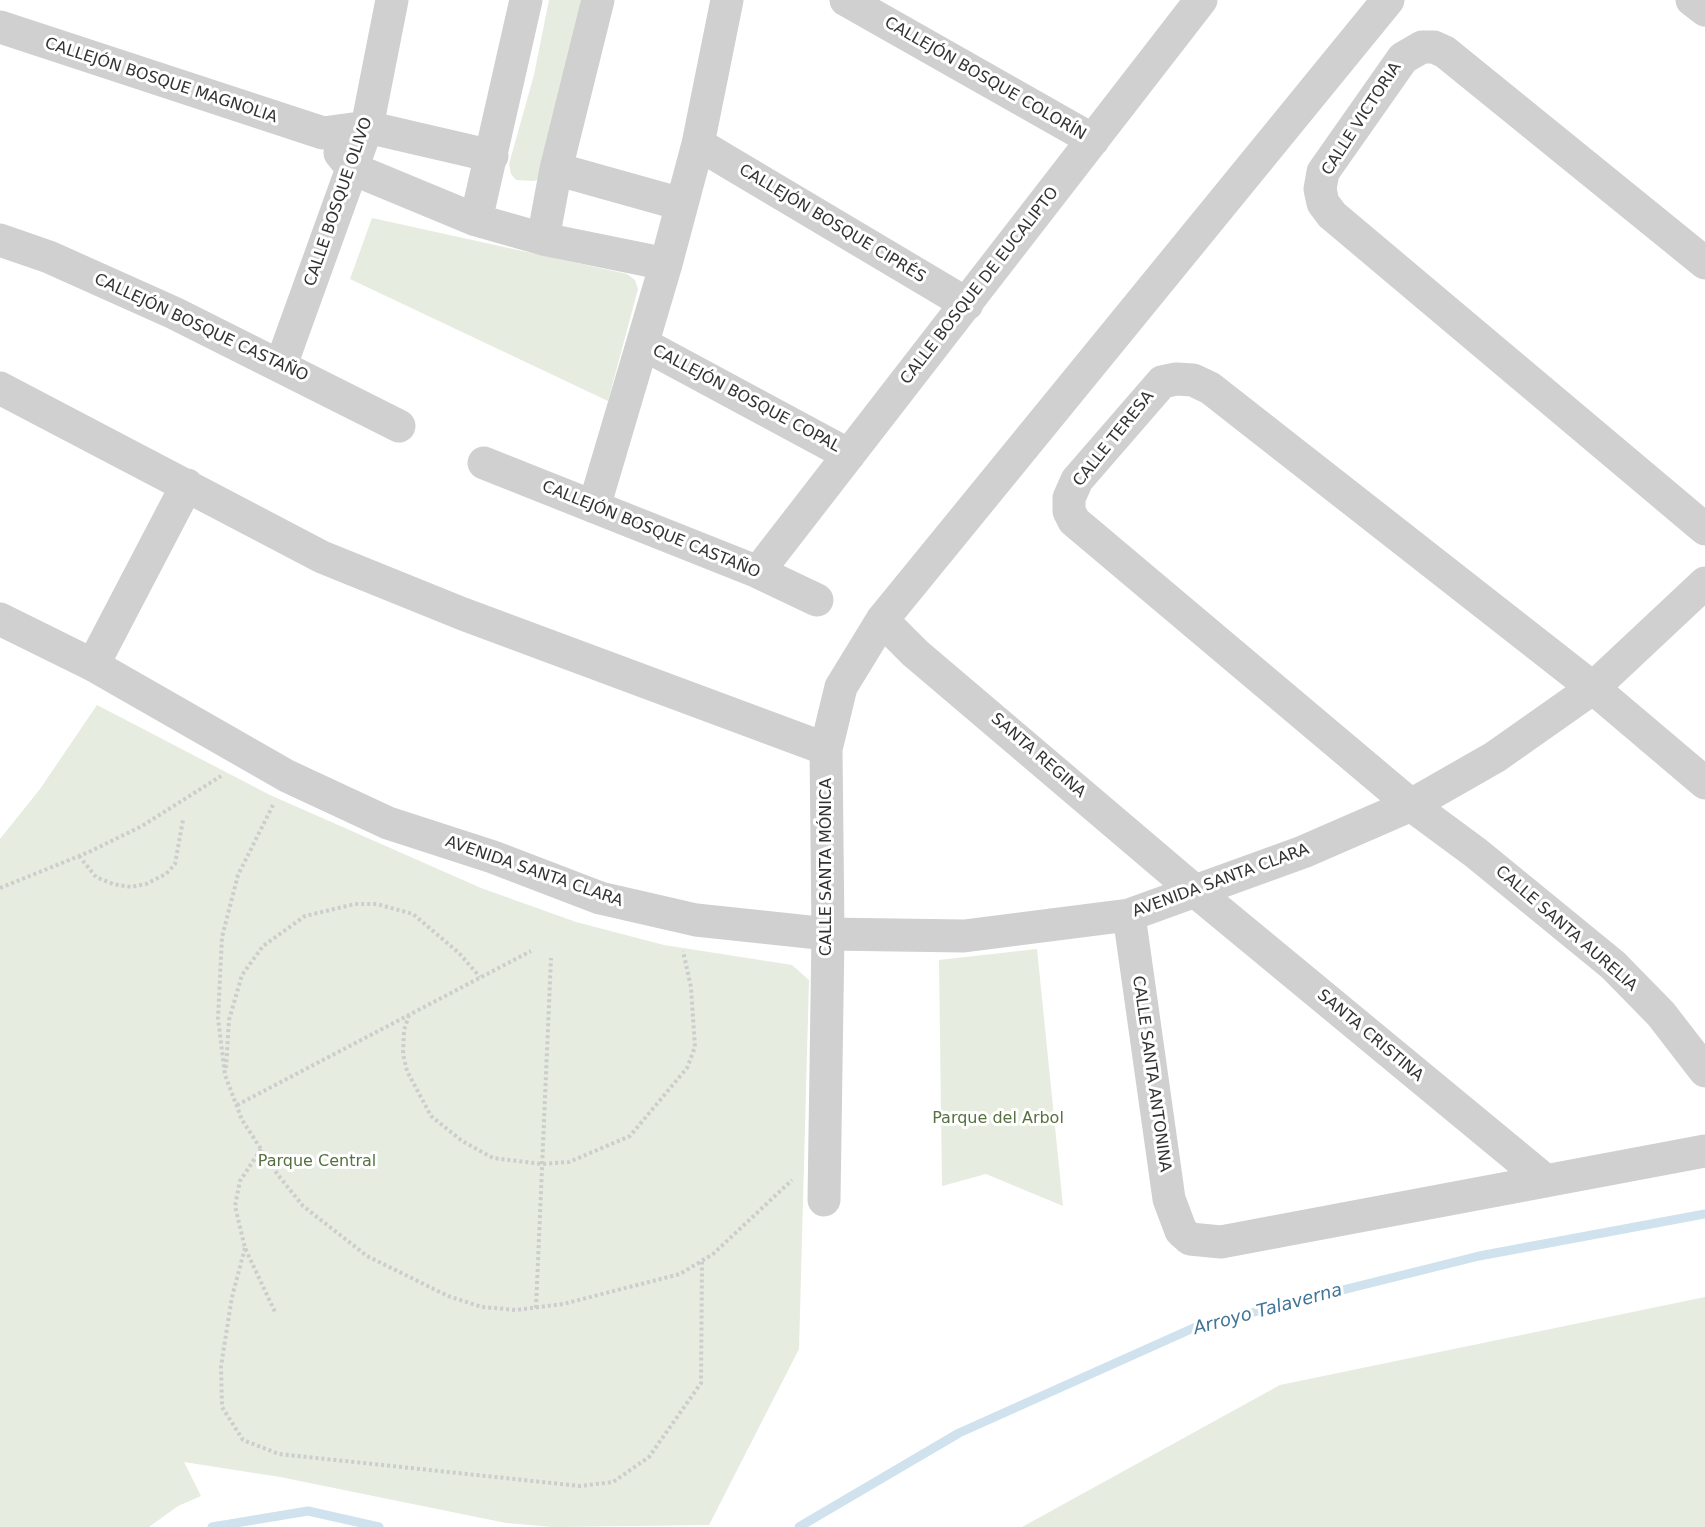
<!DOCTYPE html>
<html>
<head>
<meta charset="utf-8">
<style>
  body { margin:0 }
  canvas { display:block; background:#fff }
</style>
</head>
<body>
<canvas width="1705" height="1527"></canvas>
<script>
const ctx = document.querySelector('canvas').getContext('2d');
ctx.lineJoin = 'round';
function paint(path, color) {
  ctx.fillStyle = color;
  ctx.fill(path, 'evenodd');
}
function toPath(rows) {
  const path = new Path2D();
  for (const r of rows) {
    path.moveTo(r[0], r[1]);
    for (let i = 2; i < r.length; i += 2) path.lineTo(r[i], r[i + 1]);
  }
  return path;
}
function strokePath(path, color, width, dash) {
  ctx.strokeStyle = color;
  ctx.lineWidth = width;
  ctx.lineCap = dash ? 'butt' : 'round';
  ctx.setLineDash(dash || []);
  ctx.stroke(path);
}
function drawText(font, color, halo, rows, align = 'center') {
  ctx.font = font + ' "DejaVu Sans",sans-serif';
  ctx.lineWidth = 6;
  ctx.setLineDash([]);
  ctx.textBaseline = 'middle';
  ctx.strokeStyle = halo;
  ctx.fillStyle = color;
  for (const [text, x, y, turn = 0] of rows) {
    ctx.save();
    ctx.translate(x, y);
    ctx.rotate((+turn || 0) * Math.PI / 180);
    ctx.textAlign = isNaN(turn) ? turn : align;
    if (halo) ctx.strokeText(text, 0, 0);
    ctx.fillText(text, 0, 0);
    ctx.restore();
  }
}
paint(toPath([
  [549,0,582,0,542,178,534,181,516,180,511,174,509,164,534,75],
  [372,218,627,274,635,280,638,289,608,401,350,279],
  [97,705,270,795,481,888,576,922,664,945,792,965,809,980,799,1349,709,1525,553,1527,506,1523,280,1477,184,1462,201,1496,178,1506,149,1527,0,1527,0,839,40,789],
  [1037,949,1063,1206,986,1174,942,1186,939,960],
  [1705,1297,1705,1527,1022,1527,1280,1385]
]), '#e6ecdf');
strokePath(toPath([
  [212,1527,308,1511,379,1527],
  [799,1527,959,1433,1198,1326,1479,1256,1705,1214]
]), '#cfe2ee', 9);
strokePath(toPath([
  [273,805,238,875,222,937,218,1018,225,1075,242,1120,278,1175,303,1206,367,1256,448,1296,482,1307,516,1310,563,1304,680,1274,713,1254,792,1180],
  [79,856,96,877,113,884,131,887,146,884,166,874,175,864,183,820],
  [0,888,89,852,142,826,221,776],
  [409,1015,404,1030,403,1054,407,1071,431,1116,462,1141,493,1158,542,1164,569,1162,630,1136,687,1068,695,1047,691,987,683,951],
  [226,1068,229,1020,242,975,263,946,305,916,355,904,377,904,413,914,459,953,480,977],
  [237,1105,531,951],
  [261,1149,240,1181,235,1206,245,1248,275,1312],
  [245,1248,232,1297,221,1366,222,1407,243,1440,279,1454,580,1486,613,1482,649,1457,701,1383,702,1262],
  [536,1308,551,958]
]), '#cdcdcd', 4, [3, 3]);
strokePath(toPath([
  [846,0,1093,140],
  [1692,0,1705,10],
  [0,27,323,133,367,127,492,156],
  [698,144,967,304],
  [340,153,353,169,476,220,543,239,666,264],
  [556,169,681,204],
  [476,220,526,0],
  [543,239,556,169,598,0],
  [0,240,49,257,174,313,399,426],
  [1705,263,1445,52,1434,47,1422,47,1403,58,1323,172,1320,189,1323,203,1332,215,1705,529],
  [643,344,849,455],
  [281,365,367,127,392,0],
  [0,388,322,557,463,614,826,749],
  [484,463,758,572,817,600],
  [594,507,666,264,698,144,727,0],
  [758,572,1201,0],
  [0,619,93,665,287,776,388,823,493,857,600,898,696,920,828,934,964,936,1129,915,1303,852,1411,805,1495,757,1593,688,1705,583],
  [882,620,915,653,1195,891,1546,1181],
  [93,665,187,485],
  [1705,783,1593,688,1210,388,1193,380,1176,379,1162,382,1077,480,1069,498,1069,511,1074,521,1411,805,1476,853,1613,965,1661,1014,1705,1071],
  [1129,915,1169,1199,1181,1231,1190,1239,1221,1242,1705,1151],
  [824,1200,828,934,826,749,841,687,882,620,1388,0]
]), '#d0d0d0', 33);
drawText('16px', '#333', '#fff', [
  ["CALLEJÓN BOSQUE COLORÍN",985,79,30],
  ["CALLEJÓN BOSQUE MAGNOLIA",161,81,18],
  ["CALLE VICTORIA",1362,119,-57],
  ["CALLE BOSQUE OLIVO",339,202,-71],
  ["CALLEJÓN BOSQUE CIPRÉS",832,224,31],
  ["CALLE BOSQUE DE EUCALIPTO",980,286,-52],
  ["CALLEJÓN BOSQUE CASTAÑO",201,328,25],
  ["CALLEJÓN BOSQUE COPAL",746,399,28],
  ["CALLE TERESA",1114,439,-51],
  ["CALLEJÓN BOSQUE CASTAÑO",651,530,22],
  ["SANTA REGINA",1038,756,41],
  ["CALLE SANTA MÓNICA",827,867,-90],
  ["AVENIDA SANTA CLARA",534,872,19],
  ["AVENIDA SANTA CLARA",1221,881,-20],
  ["CALLE SANTA AURELIA",1566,929,41],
  ["SANTA CRISTINA",1370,1036,40],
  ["CALLE SANTA ANTONINA",1151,1074,82]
]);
drawText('16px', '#56703f', '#fff', [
  ["Parque del Arbol",998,1119],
  ["Parque Central",317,1162]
]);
drawText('italic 18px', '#3f7597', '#fff', [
  ["Arroyo Talaverna",1268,1310,-15]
]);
</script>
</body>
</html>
